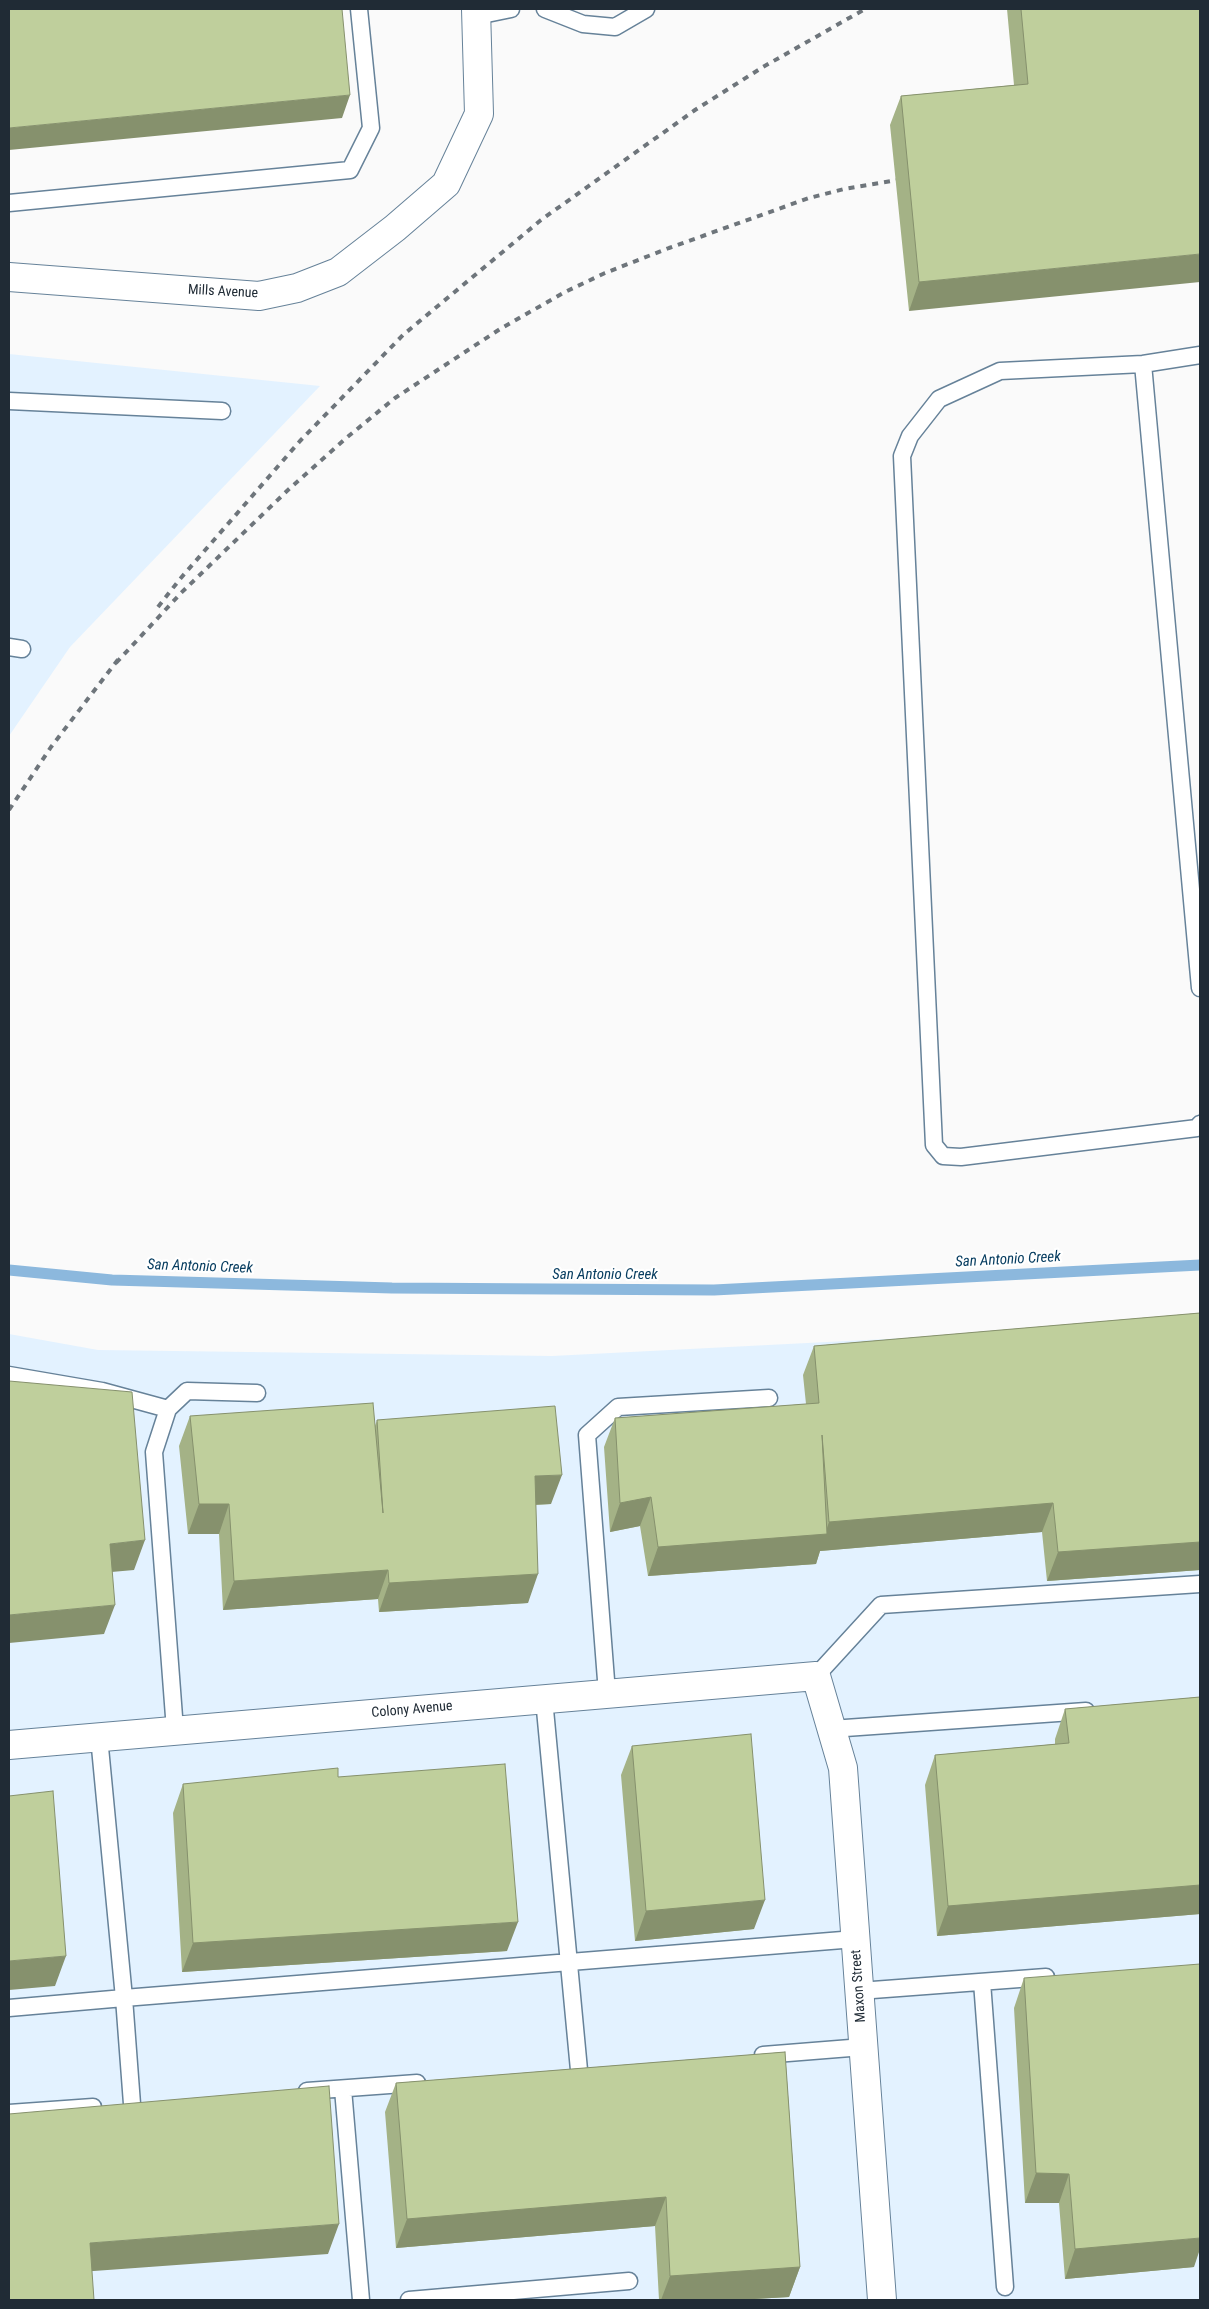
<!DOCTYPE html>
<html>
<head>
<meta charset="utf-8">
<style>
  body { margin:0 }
  #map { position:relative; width:1209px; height:2309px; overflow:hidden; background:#fafafa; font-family:"Roboto Condensed",sans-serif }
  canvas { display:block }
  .frame { position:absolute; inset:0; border:10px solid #202b35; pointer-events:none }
</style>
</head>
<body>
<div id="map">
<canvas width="1209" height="2309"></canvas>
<div class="frame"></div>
</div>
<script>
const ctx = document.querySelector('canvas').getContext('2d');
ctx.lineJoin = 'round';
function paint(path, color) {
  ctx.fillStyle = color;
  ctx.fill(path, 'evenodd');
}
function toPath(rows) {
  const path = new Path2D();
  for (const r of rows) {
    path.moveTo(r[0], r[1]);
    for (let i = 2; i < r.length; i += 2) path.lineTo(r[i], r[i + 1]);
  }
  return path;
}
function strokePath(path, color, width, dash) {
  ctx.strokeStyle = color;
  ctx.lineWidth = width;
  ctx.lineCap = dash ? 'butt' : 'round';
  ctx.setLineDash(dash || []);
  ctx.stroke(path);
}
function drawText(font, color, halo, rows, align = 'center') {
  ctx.font = font + ' "Roboto Condensed",sans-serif';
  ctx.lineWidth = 4.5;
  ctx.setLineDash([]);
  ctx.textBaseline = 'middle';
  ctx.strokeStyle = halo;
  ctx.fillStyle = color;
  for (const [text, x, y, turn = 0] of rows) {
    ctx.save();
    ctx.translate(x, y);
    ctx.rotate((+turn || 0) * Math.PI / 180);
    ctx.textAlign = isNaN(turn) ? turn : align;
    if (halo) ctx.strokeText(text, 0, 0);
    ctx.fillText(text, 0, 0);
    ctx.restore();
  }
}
paint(toPath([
  [9,354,320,386,70,647,9,736],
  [1200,1323,1200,2300,9,2300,9,1334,98,1350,552,1356]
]), '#e3f2ff');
strokePath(toPath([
  [9,1270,112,1280,392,1288,714,1290,1200,1265]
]), '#8cb8dd', 11);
const service = toPath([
  [545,9,583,24,615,27,646,9],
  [477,16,511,9],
  [9,203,350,170,371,128,359,9],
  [1200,355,1143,364,1000,371,939,399,910,436,902,456,934,1145,943,1156,961,1157,1197,1128,1200,1124],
  [1143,364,1200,988],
  [9,401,222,411],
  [9,647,22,649],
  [9,1375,102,1391,168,1409],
  [816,1676,881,1605,1200,1584],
  [607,1693,587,1435,618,1407,769,1398],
  [544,1699,579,2070],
  [831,1729,1086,1711],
  [175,1730,154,1452,168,1409,187,1391,257,1393],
  [982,1982,1005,2287],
  [859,1991,1046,1977],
  [9,2008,124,1998,99,1737],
  [763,2055,863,2047],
  [343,2089,361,2300],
  [307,2091,417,2083],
  [132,2104,124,1998,855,1939],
  [9,2113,93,2107],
  [409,2300,629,2281]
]);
const minor = toPath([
  [9,277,259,296,297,288,338,272,395,228,446,184,479,114,476,9],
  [9,1745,816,1676,843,1768,882,2300]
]);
strokePath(service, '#668299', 19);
strokePath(minor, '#668299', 30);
strokePath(service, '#fff', 16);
strokePath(minor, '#fff', 28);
strokePath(toPath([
  [158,607,180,579,300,441,403,335,541,220,695,110,763,67,865,9],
  [116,663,181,593,289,489,345,439,395,398,500,329,565,292,605,273,669,248,809,198,844,189,910,178],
  [9,810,51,747,120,657]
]), '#6e757b', 4, [6, 6]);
paint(toPath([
  [1007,9,1200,9,909,311,890,125,901,96,1014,85],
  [1200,1313,1200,1570,1047,1581,1042,1532,820,1551,816,1564,648,1576,640,1526,610,1532,604,1447,615,1418,806,1404,803,1375,814,1346],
  [190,1416,375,1426,377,1420,551,1504,536,1505,528,1603,379,1612,378,1599,223,1610,219,1534,188,1534,179,1446],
  [1200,1697,1200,1914,937,1936,925,1785,935,1755,1055,1744,1055,1739,1065,1709],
  [632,1746,754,1929,635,1941,621,1775],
  [338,1777,507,1951,182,1972,173,1813,183,1784],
  [1024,1978,1194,2267,1065,2279,1059,2203,1025,2203,1014,2008],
  [785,2052,800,2267,789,2297,737,2300,659,2300,655,2226,396,2248,385,2112,396,2083]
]), '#a4b286');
paint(toPath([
  [350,95,342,118,9,150,9,128],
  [1200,254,1200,282,909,311,919,282],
  [562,1475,551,1504,524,1505,535,1476],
  [651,1497,640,1526,610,1532,620,1503],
  [1053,1503,1042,1532,820,1551,816,1564,648,1576,658,1547,825,1534,829,1522],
  [199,1504,229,1504,219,1534,188,1534],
  [145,1540,134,1570,100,1573,110,1544],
  [1200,1542,1200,1570,1047,1581,1058,1552],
  [388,1570,378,1599,223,1610,234,1581],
  [538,1574,528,1603,379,1612,389,1583],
  [115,1605,104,1634,9,1643,9,1615],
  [1200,1885,1200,1914,937,1936,948,1906],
  [765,1900,754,1929,635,1941,646,1911],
  [518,1922,507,1951,182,1972,193,1943],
  [66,1956,55,1986,9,1990,9,1961],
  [1036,2173,1069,2174,1059,2203,1025,2203],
  [666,2197,655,2226,396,2248,407,2219],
  [339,2224,328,2254,80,2272,90,2243],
  [1200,2238,1200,2249,1194,2267,1065,2279,1075,2249],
  [800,2267,789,2297,737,2300,661,2300,670,2276]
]), '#86916d');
const building = toPath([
  [9,9,342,9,350,95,9,128,9,9],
  [1021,9,1200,9,1200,254,919,282,901,96,1028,84,1021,9],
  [1200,1313,1200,1542,1058,1552,1053,1503,829,1522,822,1435,827,1534,658,1547,651,1497,620,1503,615,1418,819,1403,814,1346,1200,1313],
  [9,1381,132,1392,145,1540,110,1544,115,1605,9,1615,9,1381],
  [373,1403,383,1513,377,1420,555,1406,562,1475,535,1476,538,1574,389,1583,388,1570,234,1581,229,1504,199,1504,190,1416,373,1403],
  [1200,1697,1200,1885,948,1906,935,1755,1069,1743,1065,1709,1200,1697],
  [751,1734,765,1900,646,1911,632,1746,751,1734],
  [505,1764,518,1922,193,1943,183,1784,338,1768,338,1777,505,1764],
  [53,1791,66,1956,9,1961,9,1796,53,1791],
  [1200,1964,1200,2238,1075,2249,1069,2174,1036,2173,1024,1978,1200,1964],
  [785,2052,800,2267,670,2276,666,2197,407,2219,396,2083,785,2052],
  [329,2086,339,2224,90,2243,94,2300,9,2300,9,2114,329,2086]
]);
paint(building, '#bfcf9c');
strokePath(building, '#86916d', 1);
drawText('14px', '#202b35', '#fff', [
  ["Mills Avenue",223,292,3],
  ["Colony Avenue",412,1710,-5],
  ["Maxon Street",859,1986,-94]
]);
drawText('italic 15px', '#073d60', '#fff', [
  ["San Antonio Creek",1008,1260,-3],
  ["San Antonio Creek",200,1267,2],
  ["San Antonio Creek",605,1275]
]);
</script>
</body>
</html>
